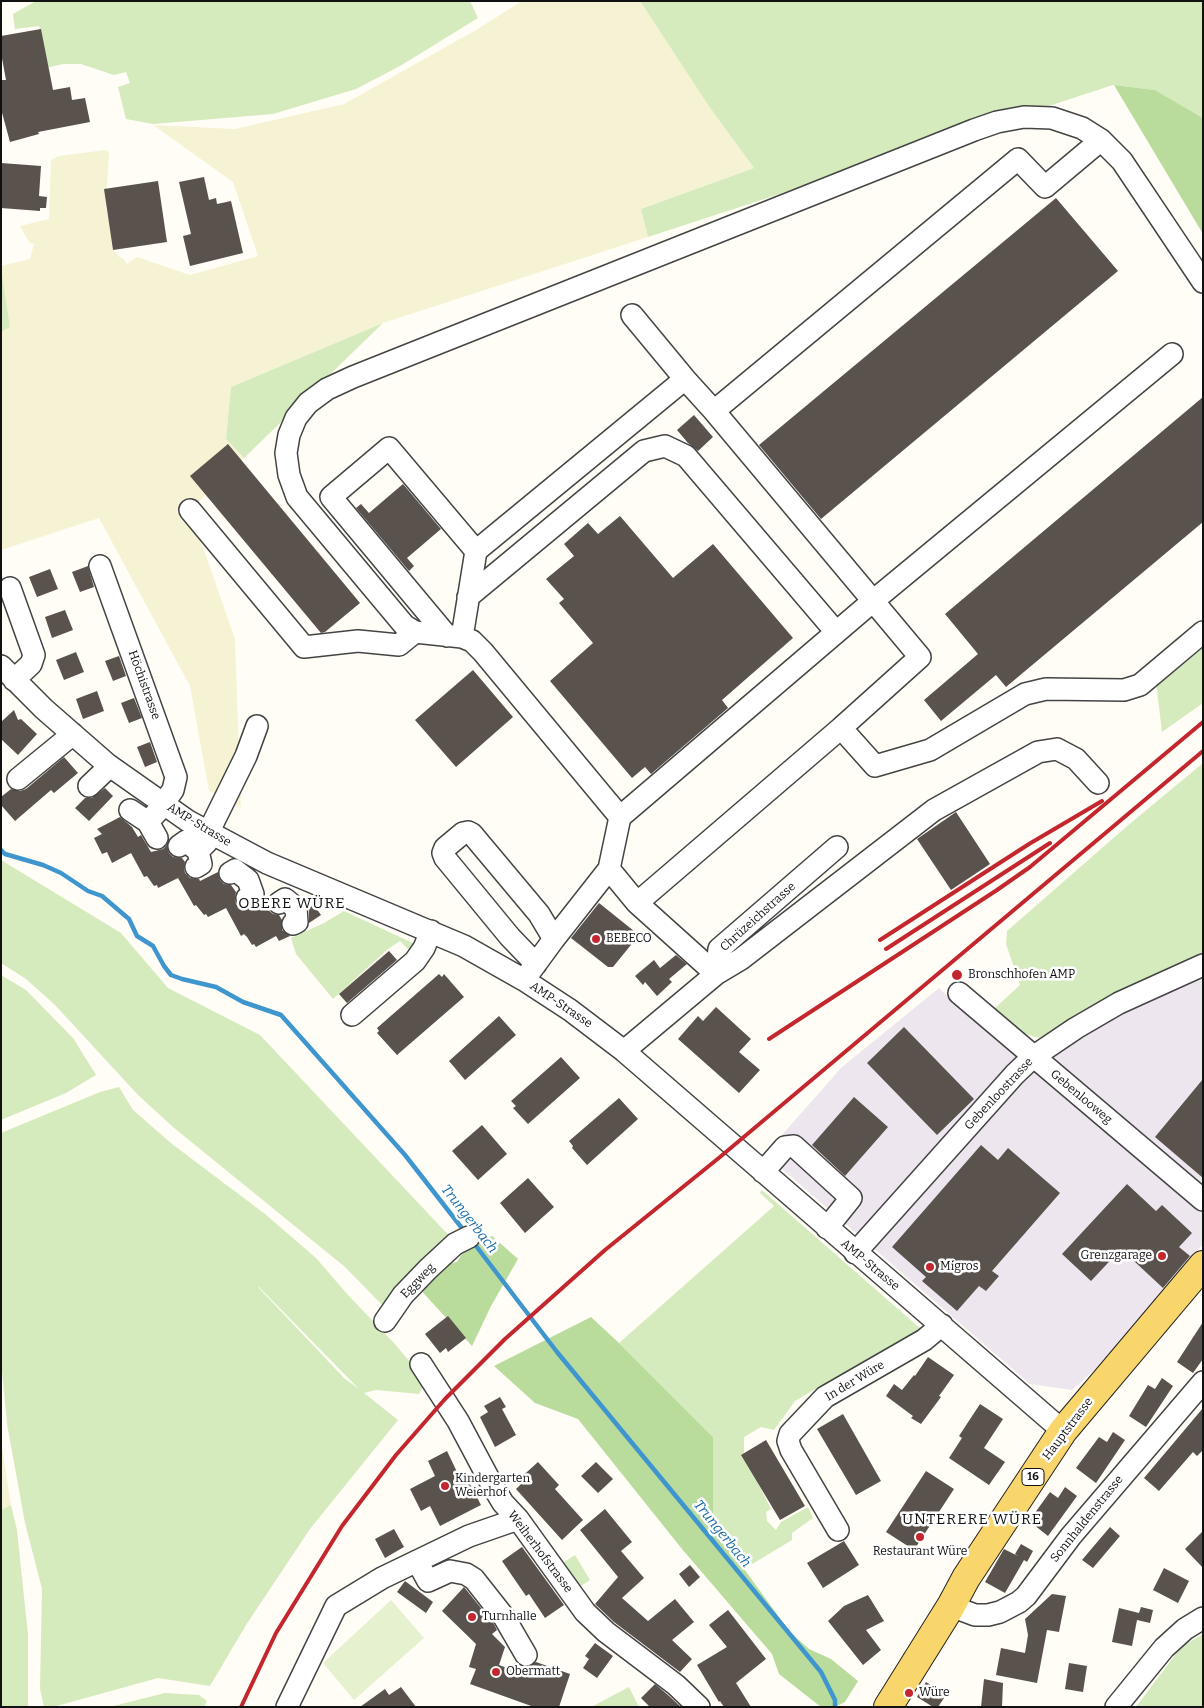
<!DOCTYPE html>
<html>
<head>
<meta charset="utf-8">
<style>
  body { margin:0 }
  #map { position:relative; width:1204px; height:1708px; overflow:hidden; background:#fffdf5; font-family:Bitter,serif }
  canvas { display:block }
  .frame { position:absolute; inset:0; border:2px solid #111; pointer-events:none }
</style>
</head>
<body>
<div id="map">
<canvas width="1204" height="1708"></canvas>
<div class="frame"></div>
</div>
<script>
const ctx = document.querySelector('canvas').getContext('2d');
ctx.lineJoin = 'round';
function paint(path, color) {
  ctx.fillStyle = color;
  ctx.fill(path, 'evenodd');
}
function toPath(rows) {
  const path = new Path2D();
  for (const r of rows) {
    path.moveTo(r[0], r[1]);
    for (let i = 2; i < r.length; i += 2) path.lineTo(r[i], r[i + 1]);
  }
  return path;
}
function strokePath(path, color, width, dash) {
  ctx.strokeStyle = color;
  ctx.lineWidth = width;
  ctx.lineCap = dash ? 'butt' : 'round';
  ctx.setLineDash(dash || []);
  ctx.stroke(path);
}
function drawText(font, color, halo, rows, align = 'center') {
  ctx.font = font + ' Bitter,serif';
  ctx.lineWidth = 5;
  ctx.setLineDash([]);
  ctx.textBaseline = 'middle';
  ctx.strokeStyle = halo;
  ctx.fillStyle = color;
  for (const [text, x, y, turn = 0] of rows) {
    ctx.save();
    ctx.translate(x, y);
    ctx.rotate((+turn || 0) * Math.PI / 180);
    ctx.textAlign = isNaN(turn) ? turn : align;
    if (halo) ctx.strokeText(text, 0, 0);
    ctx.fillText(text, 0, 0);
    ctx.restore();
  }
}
paint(toPath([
  [1203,971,1203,1244,1109,1357,1072,1390,1030,1384,765,1154,842,1067,939,988,965,1014,970,1009,1034,1047]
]), '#eee6ef');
paint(toPath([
  [522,1,640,1,708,105,754,168,641,209,648,237,383,323,231,387,226,439,244,458,190,510,235,639,241,807,209,791,190,686,99,518,1,550,1,332,10,327,2,280,1,266,30,259,34,244,29,242,20,226,49,219,51,160,59,156,105,150,109,152,106,207,111,231,112,248,118,256,124,259,127,264,137,257,190,275,258,256,233,182,153,125,235,129,344,104,476,30],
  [1,1441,11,1505,1,1511]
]), '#f6f3d4');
paint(toPath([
  [36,1,470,1,478,18,400,66,356,89,273,114,153,124,126,119,118,87,130,83,126,72,114,75,81,64,63,64,38,70,45,57,39,26,15,29,13,14],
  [640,1,1203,1,1203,118,1155,90,1113,85,648,237,641,209,754,168,708,105],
  [1,269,10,327,1,332],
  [383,323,244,458,226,439,231,387],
  [1203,638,1203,703,1162,732,1155,673],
  [1203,763,1203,957,1103,1004,1039,1038,1012,1030,995,1008,1020,985,1006,944,1007,931,1126,827],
  [1,860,121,933,168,988,260,1035,456,1243,389,1312,345,1267,173,1127,138,1095,55,1005,26,979,1,963],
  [344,911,415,944,412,953,400,941,388,949,333,999,296,954,291,938,324,923],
  [1,975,26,990,73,1038,96,1075,66,1093,1,1120],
  [119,1087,133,1110,172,1144,265,1214,316,1258,348,1295,394,1343,426,1381,419,1394,376,1390,364,1393,398,1420,310,1529,246,1625,210,1686,158,1678,53,1707,44,1707,40,1689,42,1589,25,1523,7,1424,1,1360,1,1133,100,1092],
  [258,1287,259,1287,359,1389,344,1378],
  [762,1190,922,1330,911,1341,906,1337,842,1375,823,1389,819,1387,795,1401,774,1430,761,1427,744,1437,744,1455,771,1509,766,1512,767,1521,776,1530,781,1522,808,1507,813,1518,792,1533,792,1540,744,1569,713,1516,713,1437,619,1343,774,1206,760,1193],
  [11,1505,17,1530,28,1635,28,1707,1,1707,1,1510],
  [575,1555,590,1580,576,1589,561,1564],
  [1203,1634,1203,1707,1136,1707,1181,1647],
  [629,1687,639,1707,591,1707],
  [165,1693,199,1695,207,1701,204,1707,109,1707]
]), '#d5ebbd');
paint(toPath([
  [1114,85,1155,90,1203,118,1203,234],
  [492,1236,518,1259,491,1306,472,1346,416,1285,428,1268,457,1262,469,1242],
  [591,1317,619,1343,713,1437,713,1516,744,1569,790,1632,809,1649,831,1659,858,1681,845,1702,835,1707,821,1707,779,1674,772,1654,682,1549,578,1419,535,1403,494,1366]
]), '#b9dc9c');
paint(toPath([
  [391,1600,424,1638,354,1700,323,1663]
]), '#e6f2cf');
strokePath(toPath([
  [1,850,5,854,43,865,61,873,88,891,102,896,129,919,137,936,153,946,164,966,171,975,182,979,216,987,243,1002,281,1015,405,1155,465,1232],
  [473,1242,557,1352,821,1672,835,1700,835,1707]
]), '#3f96cf', 4.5);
paint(toPath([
  [41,29,53,90,70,87,72,100,85,98,90,122,38,132,39,134,10,142,1,109,1,80,6,80,1,53,1,36],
  [1,163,41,166,39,196,47,197,46,208,40,208,40,211,1,208],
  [204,177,209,200,216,198,217,204,231,201,243,253,190,266,183,236,191,234,179,182],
  [158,181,167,242,113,250,104,189],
  [1056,198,1118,271,821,519,759,445],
  [1203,397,1203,522,1006,687,996,675,941,721,924,700,978,654,945,614],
  [694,415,713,437,698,451,688,443,677,430],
  [228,444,360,603,325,632,321,633,190,476],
  [403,484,441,529,407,558,414,566,409,571,356,508,361,504,369,513],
  [620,516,673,578,713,544,793,638,722,700,728,708,651,774,645,767,632,778,550,681,593,643,559,603,564,599,546,579,574,556,564,544,588,523,598,534],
  [88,566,94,587,80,592,72,572],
  [50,569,58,589,37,597,29,577],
  [65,610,73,630,52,638,45,617],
  [76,652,84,672,64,680,56,660],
  [119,656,126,676,113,681,105,661],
  [473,670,513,717,456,767,415,720],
  [97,691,104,711,83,719,76,699],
  [134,698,142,718,129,723,121,703],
  [14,710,18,720,21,719,37,734,18,755,1,739,1,722],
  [150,742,157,762,145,767,137,747],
  [64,757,78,773,54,793,51,790,15,821,1,805,1,797,11,789,20,791,26,789],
  [105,788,113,796,89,821,75,808,85,798,92,798],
  [956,812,990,864,951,890,917,839],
  [120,817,132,827,138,837,141,835,151,852,163,849,167,845,169,853,173,857,182,858,185,862,184,868,185,873,190,878,199,879,200,881,218,872,220,880,224,884,231,885,236,892,235,899,236,904,241,909,250,910,267,901,268,910,273,914,279,915,282,920,282,930,290,936,279,941,276,936,256,947,254,944,252,945,247,937,244,934,241,936,226,908,208,917,206,914,204,915,196,905,194,906,178,878,158,888,157,885,154,886,147,876,144,877,131,853,112,863,107,852,102,854,94,838,102,834,97,829],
  [599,903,639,935,613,967,608,967,571,938],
  [314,905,321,915,309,923,309,908],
  [389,951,397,960,347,1003,339,994],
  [676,955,687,964,669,979,672,982,657,996,645,982,643,985,635,976,654,960,660,968],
  [439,974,442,977,444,974,464,997,397,1055,377,1033,379,1031,377,1028],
  [716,1007,751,1039,739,1052,760,1070,739,1093,678,1039,698,1016,703,1021],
  [499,1016,516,1035,465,1080,449,1061],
  [904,1027,974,1099,937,1135,867,1063],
  [561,1057,580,1078,528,1124,513,1108,516,1106,511,1101],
  [1203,1079,1203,1178,1155,1137],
  [854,1097,888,1127,845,1176,812,1145],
  [619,1098,638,1119,587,1165,572,1148,573,1146,569,1141],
  [482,1125,507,1154,478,1180,452,1151],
  [981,1145,998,1160,1008,1148,1060,1193,992,1271,999,1276,986,1291,979,1286,957,1311,922,1281,926,1277,892,1247],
  [528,1178,554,1207,525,1233,500,1203],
  [1127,1184,1156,1211,1162,1205,1192,1233,1179,1247,1190,1256,1163,1288,1121,1249,1091,1281,1062,1254],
  [448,1316,466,1338,448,1352,446,1348,440,1353,425,1334],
  [1203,1322,1203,1359,1193,1373,1177,1362],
  [928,1357,954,1375,939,1396,941,1397,921,1424,911,1418,913,1416,886,1396,894,1384,902,1390,914,1375,915,1376],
  [1162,1378,1173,1386,1146,1427,1129,1416,1148,1385,1155,1389],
  [500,1397,506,1407,502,1409,516,1435,495,1447,480,1417,488,1412,484,1406],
  [980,1404,1003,1419,984,1448,1005,1462,989,1485,949,1458,962,1438,959,1436],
  [1203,1408,1203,1450,1197,1456,1193,1452,1159,1491,1144,1478],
  [843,1414,881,1481,856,1495,817,1429],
  [1113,1432,1125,1440,1096,1483,1076,1468,1099,1437,1107,1442],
  [766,1440,805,1506,780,1520,741,1455],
  [447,1451,458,1474,463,1471,481,1505,440,1526,430,1506,421,1511,410,1489,435,1476,428,1461],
  [538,1462,559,1485,555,1489,583,1520,562,1540,516,1489,521,1484,517,1481],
  [596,1462,613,1479,598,1493,581,1476],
  [926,1471,954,1489,914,1550,886,1532],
  [1065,1487,1077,1496,1048,1536,1029,1521,1050,1492,1058,1498],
  [605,1509,632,1542,621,1551,644,1578,622,1598,648,1621,675,1599,694,1622,672,1640,692,1659,680,1672,614,1622,595,1604,618,1577,580,1530],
  [1110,1527,1120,1536,1093,1568,1082,1560],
  [394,1529,404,1547,385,1558,375,1539],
  [1203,1531,1203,1568,1185,1549],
  [844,1541,859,1565,823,1588,807,1563],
  [1021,1544,1033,1551,1027,1562,1024,1560,1005,1593,985,1582,1004,1549,1018,1556,1015,1554],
  [522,1547,564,1605,545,1618,529,1594,526,1596,502,1561],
  [690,1565,700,1577,689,1587,679,1574],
  [1164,1568,1189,1581,1178,1603,1153,1590],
  [405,1581,433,1602,426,1613,397,1592],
  [464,1587,494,1624,497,1630,492,1634,505,1647,499,1665,526,1675,528,1667,536,1662,570,1674,559,1707,534,1707,470,1684,476,1669,469,1667,476,1644,442,1611],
  [1052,1594,1066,1596,1059,1632,1047,1630,1037,1683,996,1675,1001,1648,1025,1653,1028,1635,1025,1619],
  [868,1595,884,1621,866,1630,881,1650,863,1665,828,1621,844,1606],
  [1141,1607,1153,1610,1150,1623,1137,1620,1132,1646,1112,1642,1119,1608,1139,1613],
  [728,1610,766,1659,736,1683,751,1707,724,1707,720,1701,719,1702,697,1665,727,1647,709,1625],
  [595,1643,613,1656,597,1678,583,1668,589,1659,585,1656],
  [1069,1663,1087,1666,1083,1692,1065,1689],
  [984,1679,1003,1683,1002,1707,981,1707],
  [926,1682,946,1695,938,1707,933,1707,917,1697],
  [655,1684,668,1695,681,1707,650,1707,641,1698],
  [401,1687,416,1707,360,1707,385,1689,389,1695]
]), '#5a524d');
const minor = toPath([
  [632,315,685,379],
  [714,411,1018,159,1045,187,1101,140],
  [190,510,304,647,358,641,399,645,415,632],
  [100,566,176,777,173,790,157,812,148,822,130,810],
  [10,588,34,655,31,664,14,680],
  [468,597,644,451,665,446,686,456,836,632],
  [447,636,331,497,389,448,476,551],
  [462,637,476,551,685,379,714,411,920,657,841,728,637,903,609,869],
  [1,666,44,709,107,764,188,821,267,863,464,946,524,980,570,1010,624,1051,1063,1431],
  [841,728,875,766,930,750,1025,694,1046,689,1124,690,1140,685,1203,632],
  [18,779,73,734],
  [89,786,110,766],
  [620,817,483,652,472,641,462,637,415,632,404,625,297,497,289,475,286,453,289,435,296,418,308,403,327,389,353,377,974,130,997,122,1024,117,1052,118,1082,128,1101,140,1122,161,1203,282],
  [148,822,157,838],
  [179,846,186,841,198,851,201,864,196,867],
  [198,851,207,842,212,825,246,756,257,726],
  [230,873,235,870,248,880,253,894,247,898],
  [279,903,285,899,296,908,297,922,293,924],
  [637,903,716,974,741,959,934,810,1038,752,1057,749,1076,759,1098,783],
  [536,964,510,937,445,858,443,853,445,848,463,833,468,832,472,834,539,914,554,939],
  [524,980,554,939,609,869,620,817,873,601,1172,354],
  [959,993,1203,1200],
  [352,1015,415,961,424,948,431,931],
  [624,1051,716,974,719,949,837,847],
  [763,1172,785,1147,794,1146,851,1198,827,1228],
  [855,1253,1015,1074,1033,1057,1076,1028,1119,1003,1203,965],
  [385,1321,403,1295,428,1269,455,1244,469,1237],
  [421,1364,458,1421,491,1483,503,1503,518,1519,585,1612,606,1632,676,1685,699,1707],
  [838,1530,791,1450,788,1441,790,1434,825,1397,924,1340,942,1325],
  [417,1561,428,1581,450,1571,466,1574,474,1579,504,1617,526,1655],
  [951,1606,975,1615,988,1615,1000,1612,1019,1602,1026,1596,1071,1536,1203,1382],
  [287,1707,336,1606,382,1578,469,1536,518,1519],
  [1116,1707,1164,1648,1185,1629,1203,1618]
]);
const major = toPath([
  [888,1707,951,1606,966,1578,1063,1431,1203,1265]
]);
strokePath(minor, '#444', 24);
strokePath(major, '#222', 30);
strokePath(minor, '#fff', 21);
strokePath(major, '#f9d66b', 28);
strokePath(toPath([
  [880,940,1029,844,1102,801],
  [886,949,1050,843],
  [769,1039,997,890,1030,867,1203,722],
  [241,1707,276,1633,342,1526,396,1455,445,1399,505,1339,605,1250,720,1157,1203,751]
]), '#c4262e', 4);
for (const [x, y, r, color] of [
  [596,939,5,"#c4262e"],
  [957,975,6,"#c4262e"],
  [1162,1256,5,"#c4262e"],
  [930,1267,5,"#c4262e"],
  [445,1486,5,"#c4262e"],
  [920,1537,5,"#c4262e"],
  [472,1617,5,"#c4262e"],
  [496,1672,5,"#c4262e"],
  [909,1693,5,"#c4262e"]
]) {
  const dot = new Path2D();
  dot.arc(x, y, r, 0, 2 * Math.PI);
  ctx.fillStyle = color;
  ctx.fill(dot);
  strokePath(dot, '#fff', 2);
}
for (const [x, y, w] of [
  [1033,1477,22]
]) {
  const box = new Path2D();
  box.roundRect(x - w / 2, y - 8.5, w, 17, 4);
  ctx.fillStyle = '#fff';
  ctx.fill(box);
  strokePath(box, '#111', 1);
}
drawText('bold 11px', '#111', null, [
  ["16",1033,1477]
]);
drawText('12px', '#111', '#fff', [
  ["Höchistrasse",144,685,70],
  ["AMP-Strasse",199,825,31],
  ["Chrüzeichstrasse",758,917,-42],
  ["AMP-Strasse",561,1005,34],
  ["Gebenloostrasse",999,1094,-47],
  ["Gebenlooweg",1081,1097,40],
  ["AMP-Strasse",870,1265,40],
  ["Eggweg",418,1281,-46],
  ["In der Würe",855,1381,-31],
  ["Hauptstrasse",1068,1429,-53],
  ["Sonnhaldenstrasse",1087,1519,-51],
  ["Weiherhofstrasse",540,1552,53]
]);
drawText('12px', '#111', '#fff', [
  ["BEBECO",606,939],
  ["Bronschhofen AMP",968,975],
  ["Grenzgarage",1152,1256,"right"],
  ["Migros",940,1267],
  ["Kindergarten",455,1479],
  ["Weierhof",455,1493],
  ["Restaurant Würe",920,1552,"center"],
  ["Turnhalle",482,1617],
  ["Obermatt",506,1672],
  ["Würe",919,1693]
], 'left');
drawText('italic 14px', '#1768a6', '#fff', [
  ["Trungerbach",469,1219,52],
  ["Trungerbach",722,1534,51]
]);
ctx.letterSpacing = '1px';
drawText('15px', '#111', '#fff', [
  ["OBERE WÜRE",292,904],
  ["UNTERERE WÜRE",972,1520]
]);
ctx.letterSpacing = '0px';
</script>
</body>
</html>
